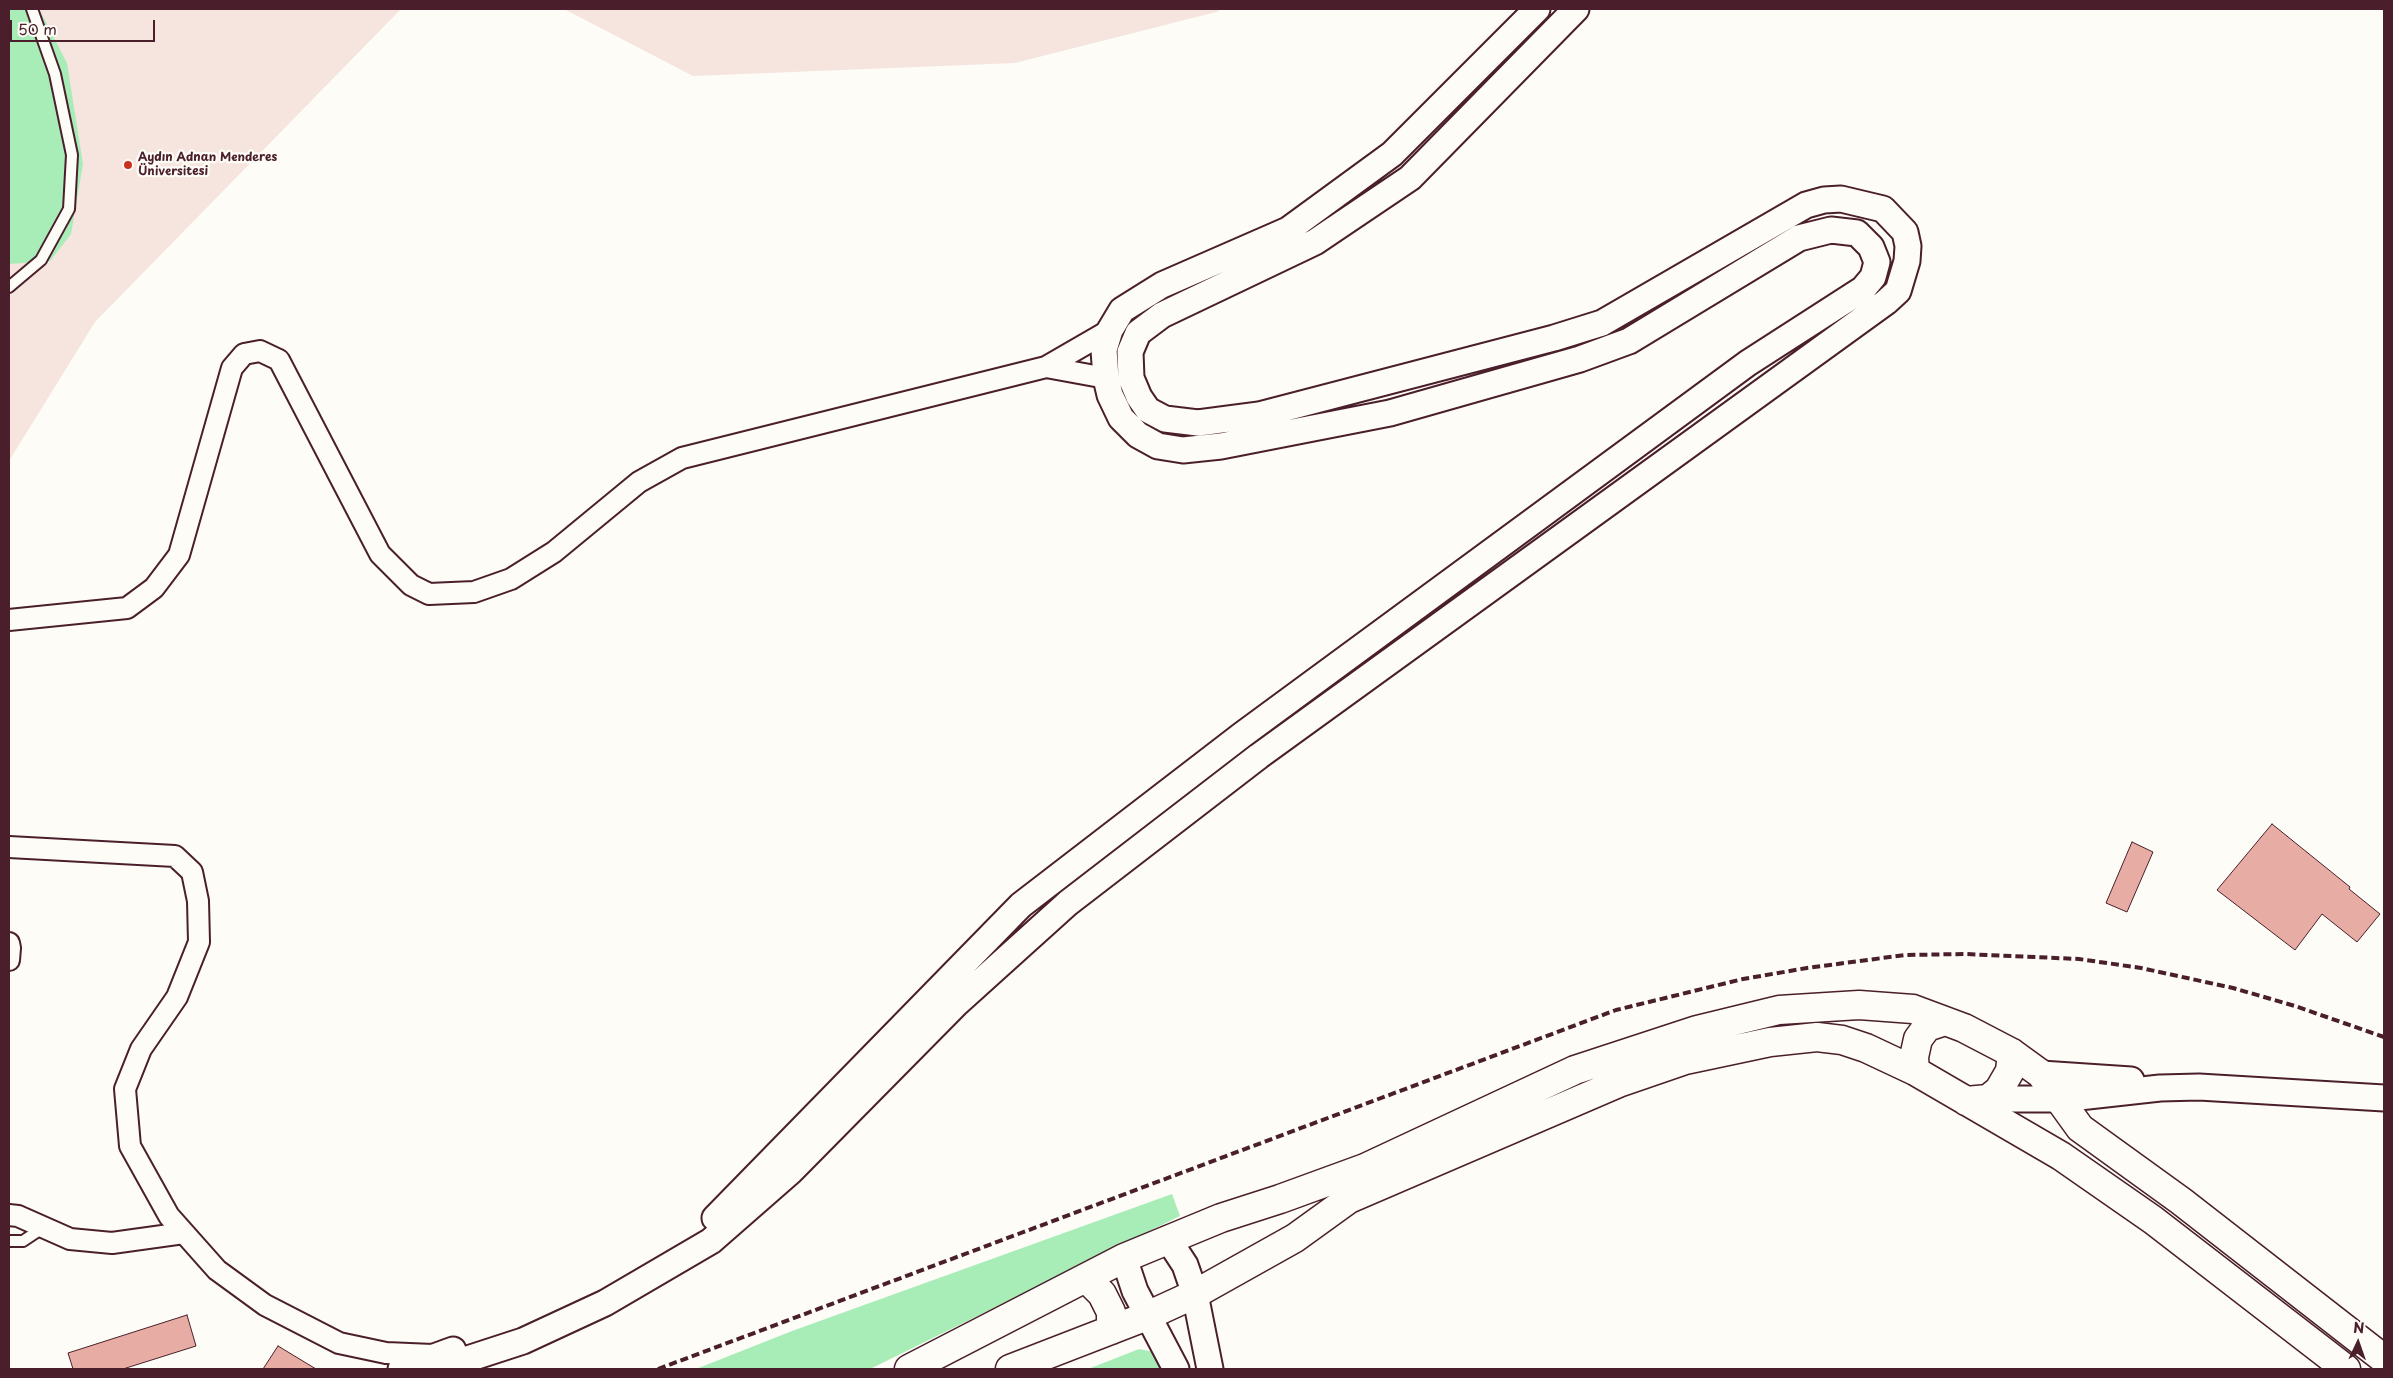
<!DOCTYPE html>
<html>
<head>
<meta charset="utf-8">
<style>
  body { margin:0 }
  #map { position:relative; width:2393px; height:1378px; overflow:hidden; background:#fdfcf7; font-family:"Playpen Sans",sans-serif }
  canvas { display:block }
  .frame { position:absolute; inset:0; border:10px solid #4a1f2b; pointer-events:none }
  .north { position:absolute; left:2333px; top:1318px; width:50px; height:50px; -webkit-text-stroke:4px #fdfcf7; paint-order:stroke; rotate:3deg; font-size:14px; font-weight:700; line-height:20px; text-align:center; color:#4a1f2b }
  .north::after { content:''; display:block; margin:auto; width:18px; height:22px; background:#4a1f2b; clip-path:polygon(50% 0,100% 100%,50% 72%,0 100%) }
  .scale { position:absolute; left:10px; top:20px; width:145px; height:22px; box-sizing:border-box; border:2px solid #4a1f2b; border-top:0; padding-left:6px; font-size:15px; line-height:18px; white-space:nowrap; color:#4a1f2b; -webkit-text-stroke:4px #fdfcf7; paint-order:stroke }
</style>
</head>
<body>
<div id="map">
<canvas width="2393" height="1378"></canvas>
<div class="frame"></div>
<div class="north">N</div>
<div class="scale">50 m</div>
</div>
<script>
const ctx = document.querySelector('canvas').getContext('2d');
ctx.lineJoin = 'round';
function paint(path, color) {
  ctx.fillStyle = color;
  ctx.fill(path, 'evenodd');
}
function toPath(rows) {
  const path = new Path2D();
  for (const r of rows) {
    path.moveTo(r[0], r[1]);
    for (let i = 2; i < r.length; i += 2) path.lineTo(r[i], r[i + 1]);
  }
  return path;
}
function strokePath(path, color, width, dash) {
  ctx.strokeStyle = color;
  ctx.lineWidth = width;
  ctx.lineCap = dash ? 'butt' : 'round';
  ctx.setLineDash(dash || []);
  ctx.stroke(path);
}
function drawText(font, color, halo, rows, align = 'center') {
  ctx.font = font + ' "Playpen Sans",sans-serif';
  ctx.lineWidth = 4.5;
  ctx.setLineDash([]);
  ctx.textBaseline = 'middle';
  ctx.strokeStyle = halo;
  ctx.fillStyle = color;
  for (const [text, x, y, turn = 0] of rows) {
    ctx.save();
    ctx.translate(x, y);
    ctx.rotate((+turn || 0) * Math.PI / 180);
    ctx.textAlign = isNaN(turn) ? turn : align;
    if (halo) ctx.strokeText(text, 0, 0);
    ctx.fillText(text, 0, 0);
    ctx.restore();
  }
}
paint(toPath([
  [9,9,401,9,95,322,9,461],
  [564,9,1213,9,1220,11,1015,63,693,76]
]), '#f6e4de');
paint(toPath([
  [9,9,39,9,67,63,83,164,71,234,50,261,9,264],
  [1172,1194,1180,1216,870,1369,696,1369,792,1331],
  [1139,1349,1154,1352,1160,1369,1088,1369]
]), '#a8edb8');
const building = toPath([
  [2272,824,2350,887,2349,889,2380,914,2357,942,2322,914,2295,950,2217,890,2272,824],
  [2132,842,2153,852,2127,912,2106,903,2132,842],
  [187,1315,196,1346,123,1369,73,1369,68,1353,187,1315],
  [278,1346,316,1369,263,1369,278,1346]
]);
paint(building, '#e7ada4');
strokePath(building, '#4a1f2b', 1);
const service = toPath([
  [9,287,41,260,69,209,72,155,55,74,32,9],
  [9,1241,23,1241,44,1227]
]);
const minor = toPath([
  [1046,367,1106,378],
  [9,620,127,608,154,588,179,555,232,368,244,354,260,351,279,360,380,554,411,585,429,594,474,592,511,579,554,552,639,482,682,458,1046,367,1110,330],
  [9,847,175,856,192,872,198,901,199,942,177,997,141,1049,125,1089,130,1146,169,1216,217,1270,265,1305,339,1343,386,1353,433,1355],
  [9,943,10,948,9,960],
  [9,1215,18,1216,70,1239,112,1243,184,1233]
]);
const tertiary = toPath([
  [2041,1074,2131,1080],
  [1988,1099,2061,1099,2160,1088,2199,1087,2384,1098],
  [715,1218,1021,905,1242,735,1748,363,1863,289,1873,277,1877,262,1871,247,1857,233,1831,230,1799,238,1629,341,1580,359,1390,413,1221,446,1183,450,1158,446,1138,435,1121,418,1110,395,1106,378,1104,350,1110,330,1122,310,1162,285,1288,230,1392,154,1537,9],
  [1168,1239,1185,1265,1195,1294,1210,1369],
  [1124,1258,1135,1291,1176,1369],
  [401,1369,453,1350],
  [437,1369,523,1341,605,1303,711,1241,791,1171,956,1004,1068,903,1259,756,1886,302,1898,291,1907,261,1908,246,1905,232,1883,209,1841,199,1824,200,1806,205,1602,323,1554,338,1259,415,1198,423,1165,419,1148,410,1139,397,1131,378,1130,352,1138,333,1162,315,1315,242,1410,178,1576,9]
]);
const primary = toPath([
  [1915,1071,1914,1057,1918,1039,1927,1027,1945,1021],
  [1966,1101,1988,1099,1999,1090,2010,1071,2012,1053],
  [1087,1279,1102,1294,1111,1312,1111,1330],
  [909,1369,1124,1258,1221,1218,1280,1199,1365,1168,1575,1070,1697,1030,1779,1010,1859,1005,1913,1009,1964,1028,2012,1053,2041,1074,2080,1128,2181,1201,2384,1359],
  [1010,1369,1147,1316,1195,1294,1295,1238,1349,1199,1621,1082,1685,1060,1770,1042,1817,1037,1842,1040,1866,1048,1915,1071,2061,1156,2153,1220,2346,1369]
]);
strokePath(service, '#4a1f2b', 14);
strokePath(minor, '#4a1f2b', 24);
strokePath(tertiary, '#4a1f2b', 29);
strokePath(primary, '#4a1f2b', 31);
strokePath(service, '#fdfcf7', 10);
strokePath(minor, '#fdfcf7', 20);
strokePath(tertiary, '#fdfcf7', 25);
strokePath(primary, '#fdfcf7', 28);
strokePath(toPath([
  [658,1369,1616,1010,1743,979,1807,968,1905,955,1965,954,2079,959,2141,968,2233,988,2295,1006,2384,1037]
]), '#4a1f2b', 4, [8, 4]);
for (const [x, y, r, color] of [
  [128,165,5,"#c8321e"]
]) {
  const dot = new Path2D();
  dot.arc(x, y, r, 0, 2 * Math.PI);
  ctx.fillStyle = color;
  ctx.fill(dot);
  strokePath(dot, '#fdfcf7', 2);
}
drawText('bold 12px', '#4a1f2b', '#fdfcf7', [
  ["Aydın Adnan Menderes",138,158],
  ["Üniversitesi",138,172]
], 'left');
</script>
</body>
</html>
